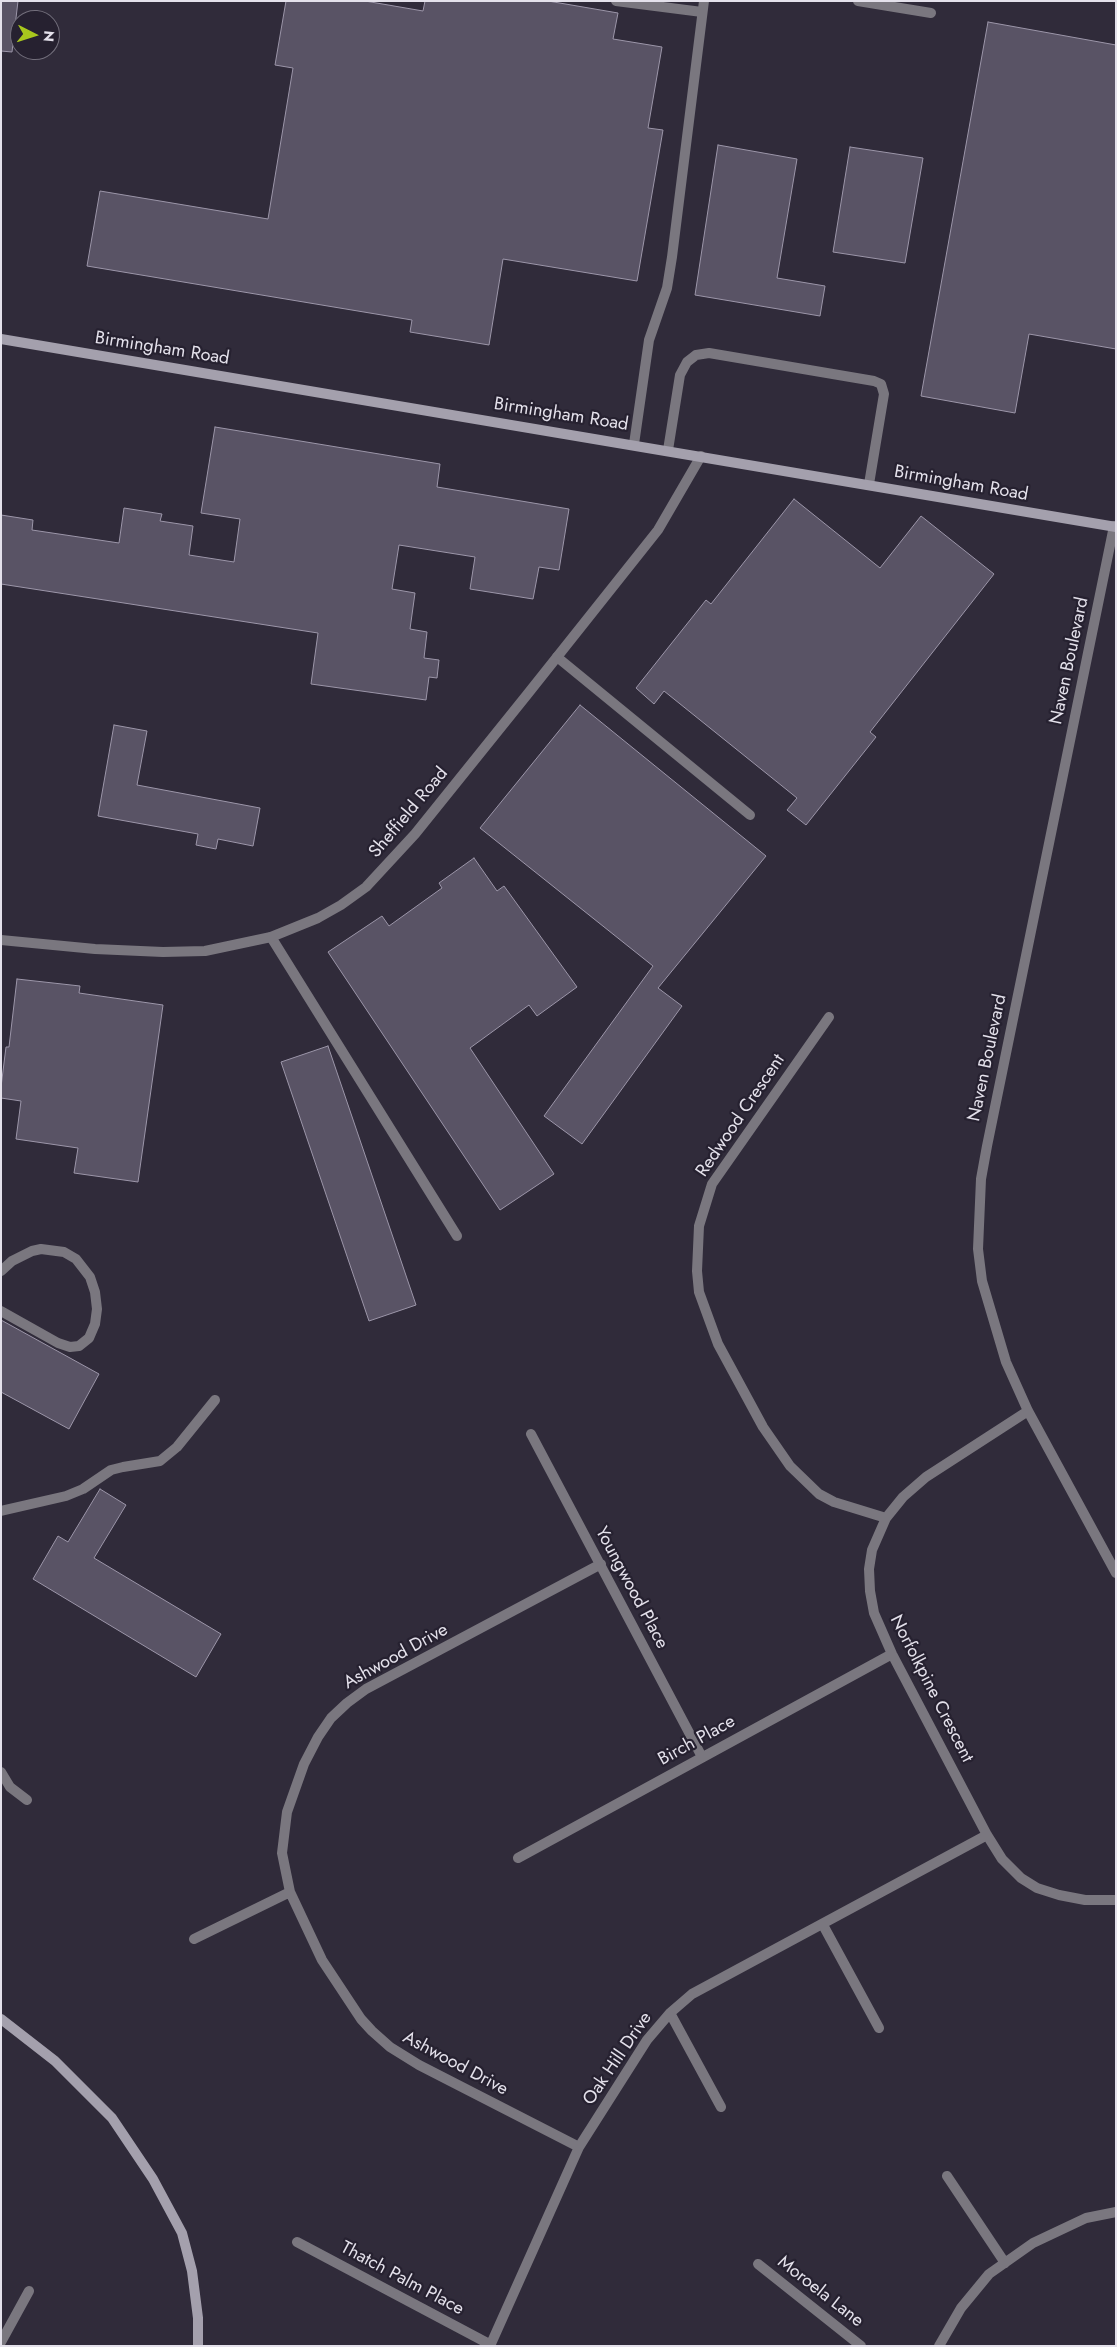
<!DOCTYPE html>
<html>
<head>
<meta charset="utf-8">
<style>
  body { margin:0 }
  #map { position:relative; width:1117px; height:2347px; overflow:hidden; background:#302b3a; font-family:Jost,sans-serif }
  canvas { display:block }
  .frame { position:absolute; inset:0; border:2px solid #e4e1eb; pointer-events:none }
  .north { position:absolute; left:10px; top:10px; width:50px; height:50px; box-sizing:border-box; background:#262130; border:1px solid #726e7b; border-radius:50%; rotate:95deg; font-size:14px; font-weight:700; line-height:20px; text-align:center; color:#e4e1eb }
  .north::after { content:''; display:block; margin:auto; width:18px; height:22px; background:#a8c71d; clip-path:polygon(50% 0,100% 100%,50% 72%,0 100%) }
</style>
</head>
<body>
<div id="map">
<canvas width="1117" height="2347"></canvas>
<div class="frame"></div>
<div class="north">N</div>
</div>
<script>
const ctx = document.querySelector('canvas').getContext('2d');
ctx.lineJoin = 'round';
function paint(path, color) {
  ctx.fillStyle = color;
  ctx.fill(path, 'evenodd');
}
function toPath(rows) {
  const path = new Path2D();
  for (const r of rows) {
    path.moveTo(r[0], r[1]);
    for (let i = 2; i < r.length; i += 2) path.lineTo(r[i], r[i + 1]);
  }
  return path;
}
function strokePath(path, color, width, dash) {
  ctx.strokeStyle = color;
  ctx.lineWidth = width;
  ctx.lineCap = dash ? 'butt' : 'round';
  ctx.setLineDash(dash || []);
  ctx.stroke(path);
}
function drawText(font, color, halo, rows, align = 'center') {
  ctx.font = font + ' Jost,sans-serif';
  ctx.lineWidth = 4.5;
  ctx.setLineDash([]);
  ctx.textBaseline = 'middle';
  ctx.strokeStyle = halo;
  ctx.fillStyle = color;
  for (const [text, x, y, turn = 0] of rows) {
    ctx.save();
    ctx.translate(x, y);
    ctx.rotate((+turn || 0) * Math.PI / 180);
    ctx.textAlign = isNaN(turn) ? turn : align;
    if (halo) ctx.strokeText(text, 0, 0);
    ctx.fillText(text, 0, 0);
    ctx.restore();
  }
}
const building = toPath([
  [1,1,18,1,12,52,1,51,1,1],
  [286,1,365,1,423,11,425,1,548,1,618,13,613,39,662,47,648,128,663,130,637,281,503,259,489,345,410,332,412,320,87,266,100,191,268,219,293,68,275,65,286,1],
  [988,22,1116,45,1116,349,1029,334,1015,413,921,396,988,22],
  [718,145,797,159,777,278,825,286,820,316,695,295,718,145],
  [850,147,923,158,905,263,833,252,850,147],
  [215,427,440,464,437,487,569,509,559,570,539,567,533,599,470,589,475,557,399,545,392,589,415,593,410,629,427,632,424,658,439,660,437,678,429,677,426,700,311,684,318,633,1,584,1,515,33,520,32,530,119,543,124,508,162,514,160,521,193,526,189,555,234,562,240,519,201,513,215,427],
  [794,499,880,568,921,516,994,574,870,732,876,737,806,825,787,810,797,798,664,691,654,704,636,688,706,600,711,604,794,499],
  [580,705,766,856,658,988,682,1006,582,1144,544,1116,653,966,480,828,580,705],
  [114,725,147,731,137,785,260,808,253,846,218,839,216,849,196,845,198,834,98,816,114,725],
  [474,858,497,891,504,886,577,987,537,1016,529,1005,470,1048,554,1174,500,1210,328,952,382,916,389,926,442,888,439,883,474,858],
  [17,979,80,986,79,993,163,1005,138,1182,74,1173,78,1148,16,1139,21,1101,1,1098,1,1087,6,1047,9,1047,17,979],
  [328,1046,416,1305,369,1321,281,1062,328,1046],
  [1,1320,99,1374,69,1429,1,1392,1,1320],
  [100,1489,126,1505,94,1558,221,1634,196,1677,33,1579,58,1536,68,1542,100,1489]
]);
paint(building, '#595365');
strokePath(building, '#9c96a9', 1);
strokePath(toPath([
  [616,1,702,12],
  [858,1,931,13],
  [634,444,649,340,667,288,672,257,704,1],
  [668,450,680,375,687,362,696,355,709,353,874,381,881,384,884,394,869,484],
  [557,657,750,815],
  [271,937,457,1236],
  [1,1271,12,1261,32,1251,41,1249,64,1252,76,1259,90,1277,95,1292,97,1309,95,1324,89,1338,79,1346,70,1347,58,1343,1,1311],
  [1,1511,66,1496,83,1489,111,1470,123,1467,160,1461,177,1447,215,1400],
  [1,1772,10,1787,27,1800]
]), '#7a777f', 10);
strokePath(toPath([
  [1114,526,987,1146,981,1179,978,1249,982,1281,1006,1362,1028,1411,1116,1573],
  [1,940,95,949,163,952,205,951,271,937,318,918,341,905,366,887,415,834,526,696,658,530,701,456],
  [829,1017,712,1184,699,1226,697,1271,699,1292,718,1344,763,1427,790,1466,819,1494,834,1502,886,1518],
  [1028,1411,926,1477,903,1497,886,1518,872,1550,869,1569,870,1591,874,1613,892,1654,987,1835,1002,1859,1021,1878,1037,1888,1059,1895,1085,1900,1116,1900],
  [531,1434,702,1757],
  [518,1858,892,1654],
  [823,1925,879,2028],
  [194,1939,290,1892],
  [670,2013,721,2107],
  [579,2147,419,2065,390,2047,372,2031,361,2019,322,1960,290,1892,282,1853,287,1812,304,1764,318,1737,331,1718,347,1703,366,1689,601,1564],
  [947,2176,1005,2263],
  [297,2242,491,2345],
  [758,2264,861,2346],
  [1,2342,29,2291],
  [490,2346,579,2147,647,2040,670,2013,692,1994,987,1835],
  [939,2346,961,2308,989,2274,1033,2243,1086,2218,1116,2212]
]), '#7a777f', 10);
strokePath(toPath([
  [1,339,1116,527],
  [1,2019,55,2061,112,2118,153,2179,182,2233,192,2271,198,2318,198,2346]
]), '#a4a0ad', 10);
drawText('18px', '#e4e1eb', '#262130', [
  ["Birmingham Road",162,349,9],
  ["Birmingham Road",561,415,9],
  ["Birmingham Road",961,484,10],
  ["Naven Boulevard",1070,661,-78],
  ["Sheffield Road",409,813,-50],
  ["Naven Boulevard",988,1058,-78],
  ["Redwood Crescent",741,1116,-56],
  ["Youngwood Place",631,1588,62],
  ["Ashwood Drive",396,1657,-29],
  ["Norfolkpine Crescent",931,1689,63],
  ["Birch Place",697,1741,-29],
  ["Oak Hill Drive",618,2059,-56],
  ["Ashwood Drive",455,2064,28],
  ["Thatch Palm Place",402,2279,28],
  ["Moroela Lane",820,2292,38]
]);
</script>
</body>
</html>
